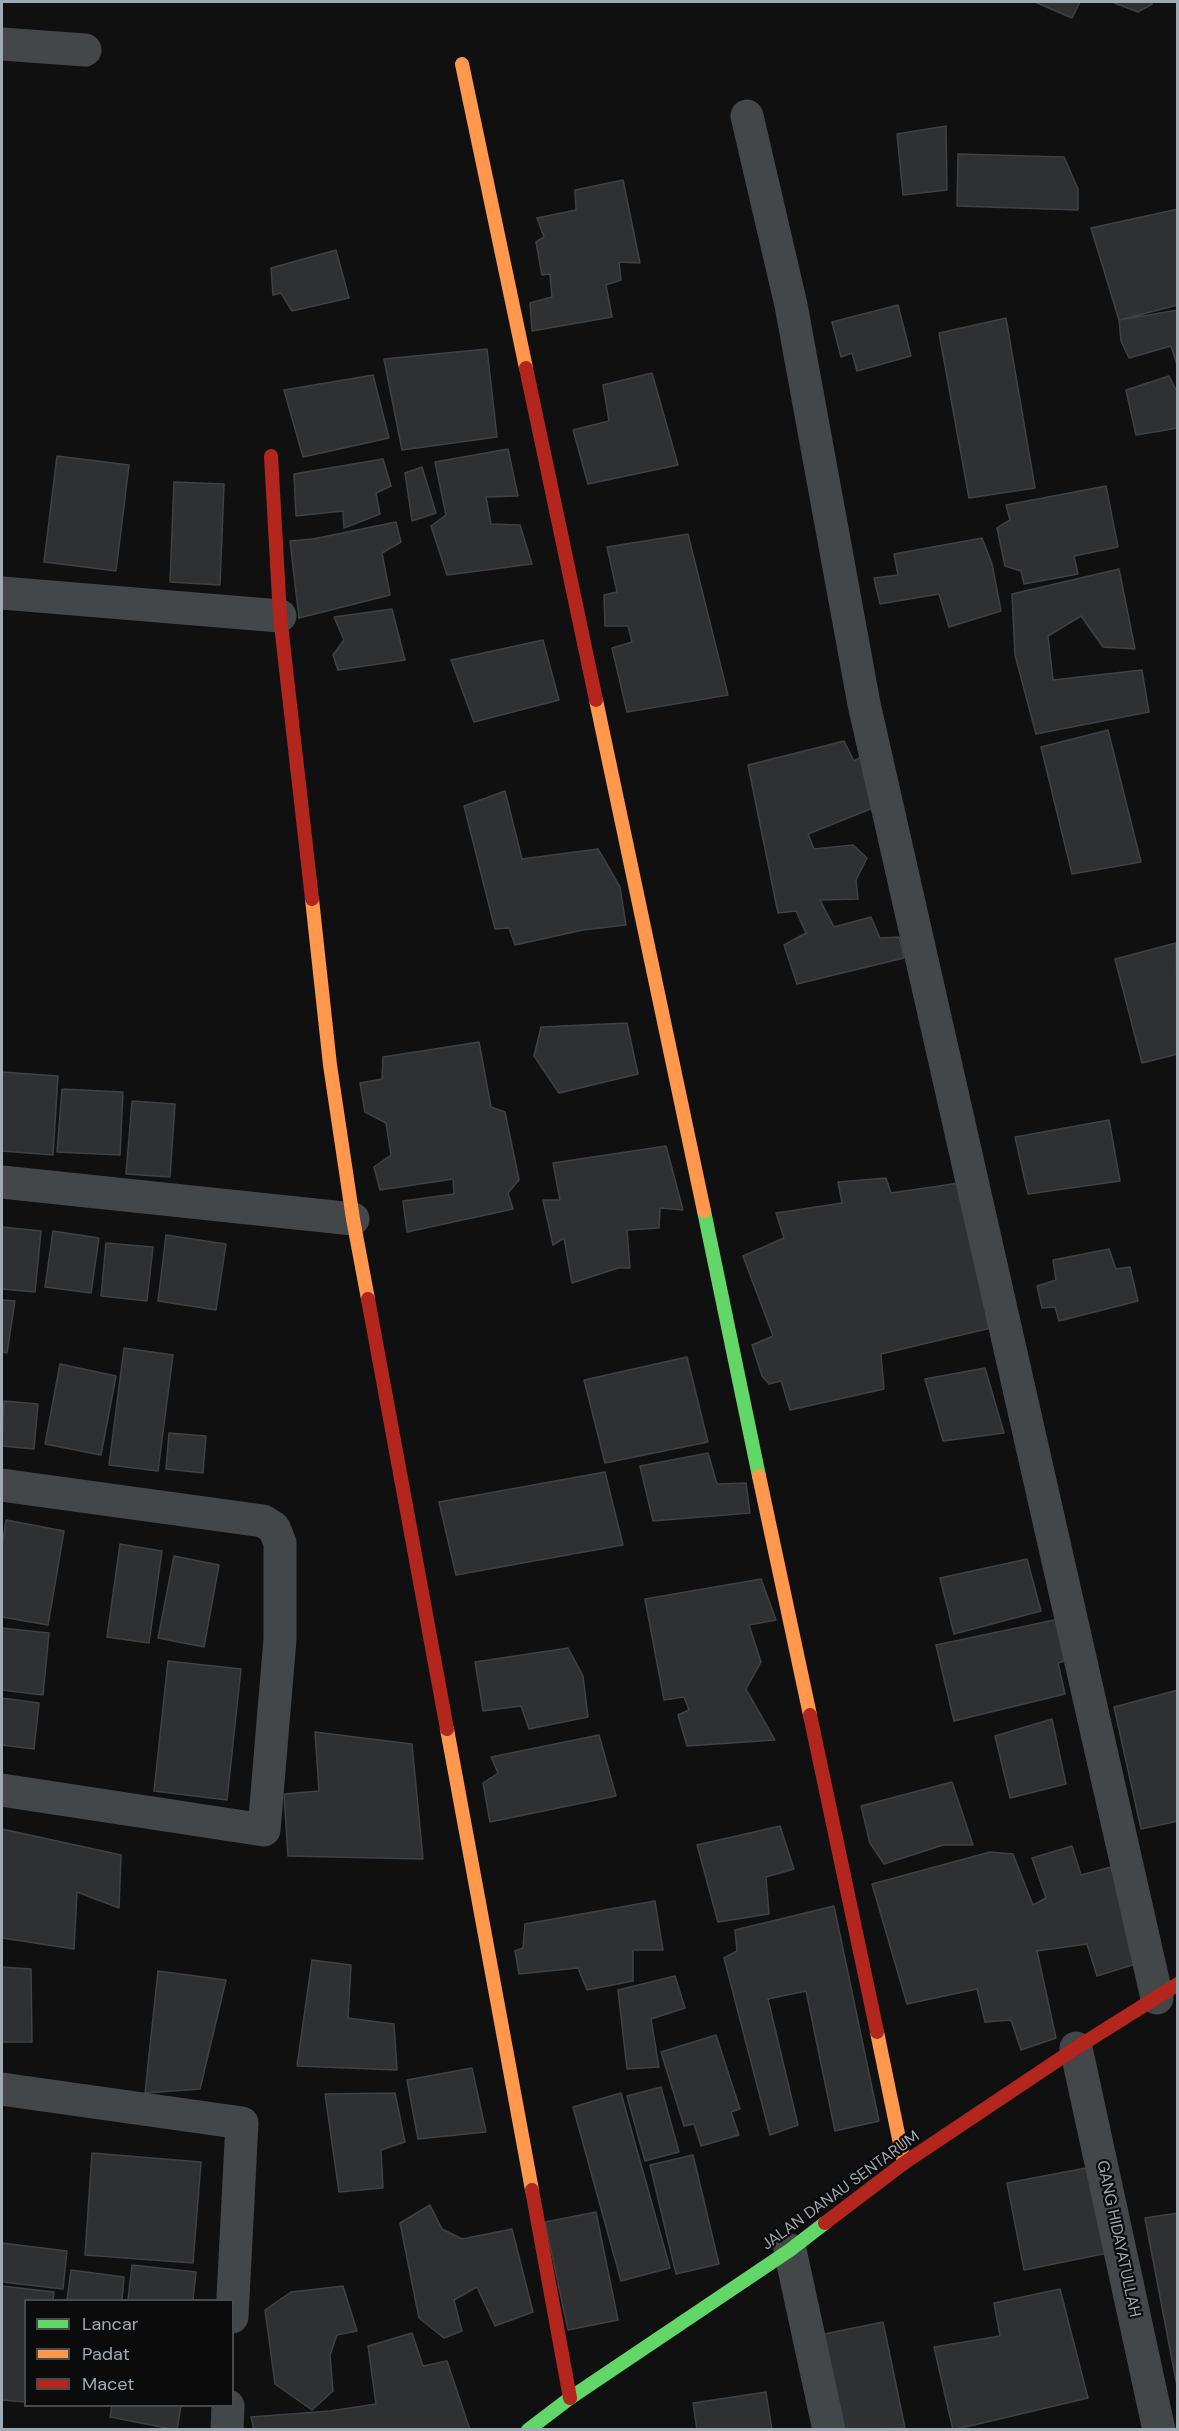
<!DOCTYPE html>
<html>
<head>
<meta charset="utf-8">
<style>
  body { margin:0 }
  #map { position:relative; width:1179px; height:2431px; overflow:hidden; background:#101011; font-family:"DM Sans",sans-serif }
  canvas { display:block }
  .frame { position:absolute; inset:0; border:3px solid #9faab4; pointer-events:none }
  .legend { position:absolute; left:24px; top:2299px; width:210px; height:108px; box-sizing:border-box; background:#0b0b0c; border:2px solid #464b4f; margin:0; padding:8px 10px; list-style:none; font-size:18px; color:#9faab4 }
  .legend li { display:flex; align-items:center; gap:12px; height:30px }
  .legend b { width:30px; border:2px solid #464b4f }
</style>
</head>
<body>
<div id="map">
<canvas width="1179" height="2431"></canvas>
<div class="frame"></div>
<ul class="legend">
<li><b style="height:8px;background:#63d668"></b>Lancar</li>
<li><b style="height:8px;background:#ff974d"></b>Padat</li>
<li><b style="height:8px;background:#b3261e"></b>Macet</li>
</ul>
</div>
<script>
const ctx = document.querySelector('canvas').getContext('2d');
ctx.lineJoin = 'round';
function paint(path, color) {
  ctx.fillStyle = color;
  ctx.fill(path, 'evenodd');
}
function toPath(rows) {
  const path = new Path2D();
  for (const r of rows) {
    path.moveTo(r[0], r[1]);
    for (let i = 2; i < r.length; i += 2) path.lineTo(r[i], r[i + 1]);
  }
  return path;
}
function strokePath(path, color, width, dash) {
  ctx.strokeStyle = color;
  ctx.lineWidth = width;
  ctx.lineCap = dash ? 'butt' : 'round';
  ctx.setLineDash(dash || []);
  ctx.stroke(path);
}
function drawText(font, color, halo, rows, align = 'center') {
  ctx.font = font + ' "DM Sans",sans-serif';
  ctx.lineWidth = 4.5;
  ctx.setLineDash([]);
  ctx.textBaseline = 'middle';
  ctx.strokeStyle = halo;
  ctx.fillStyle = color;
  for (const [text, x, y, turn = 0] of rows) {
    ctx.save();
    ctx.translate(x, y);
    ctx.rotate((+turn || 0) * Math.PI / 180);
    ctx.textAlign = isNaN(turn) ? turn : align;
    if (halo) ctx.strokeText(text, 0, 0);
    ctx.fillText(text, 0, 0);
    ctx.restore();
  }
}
const building = toPath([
  [1035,2,1080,2,1072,18,1035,2],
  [1112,2,1153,2,1152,4,1138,12,1112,2],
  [946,126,947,190,903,195,897,134,946,126],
  [958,154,1064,157,1078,189,1078,210,957,206,958,154],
  [623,180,640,263,619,262,621,280,606,285,612,317,532,331,530,303,552,297,550,274,542,275,536,242,544,237,537,218,576,210,575,190,623,180],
  [1178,209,1178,305,1119,320,1091,228,1178,209],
  [336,250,349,298,292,311,281,293,273,295,271,268,336,250],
  [898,305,911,356,857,371,852,353,841,357,832,322,898,305],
  [1178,310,1178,368,1171,346,1129,358,1121,341,1119,320,1178,310],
  [1006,318,1035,488,969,498,939,333,1006,318],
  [487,349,497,437,402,450,384,359,487,349],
  [652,373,678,465,588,484,573,430,609,421,603,385,652,373],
  [373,375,389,438,303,457,284,390,373,375],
  [1169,376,1178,394,1178,428,1136,435,1126,390,1169,376],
  [508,449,518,496,486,497,491,524,520,525,532,564,447,575,431,526,446,515,435,462,508,449],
  [57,456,129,465,116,571,44,562,57,456],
  [383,459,391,486,376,493,380,514,344,528,343,511,296,516,294,474,383,459],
  [422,467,436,513,412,521,405,473,422,467],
  [174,482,224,484,220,585,170,582,174,482],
  [1106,486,1118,547,1074,556,1078,574,1024,584,1021,571,1005,566,997,528,1010,520,1006,505,1106,486],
  [396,522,401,542,382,553,390,595,299,618,290,541,313,539,396,522],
  [688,534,728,695,627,712,612,648,632,642,628,626,605,626,604,595,617,592,607,547,688,534],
  [982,538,992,564,1001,611,949,627,939,594,880,604,874,578,898,575,894,554,982,538],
  [1119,569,1135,649,1103,647,1081,616,1048,636,1053,680,1142,670,1149,712,1036,734,1015,655,1012,594,1119,569],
  [392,609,405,660,338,670,333,655,344,640,334,617,392,609],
  [543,640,559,700,474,722,451,660,543,640],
  [1108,730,1141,862,1072,874,1041,747,1108,730],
  [844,741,854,761,865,755,878,806,808,834,814,849,853,845,867,858,856,880,858,899,820,900,834,927,871,917,880,938,899,937,904,958,797,984,784,945,806,933,796,911,778,913,748,765,844,741],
  [505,791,522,859,598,849,620,887,626,925,583,930,515,945,509,928,495,929,464,806,505,791],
  [1176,943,1178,1054,1142,1063,1115,959,1176,943],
  [627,1023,638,1074,559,1093,534,1056,541,1027,627,1023],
  [479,1042,491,1107,505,1112,519,1180,508,1193,513,1209,407,1232,403,1201,454,1194,453,1179,380,1190,374,1167,391,1155,386,1123,365,1112,360,1083,382,1079,383,1057,479,1042],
  [2,1072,58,1076,53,1155,2,1151,2,1072],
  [62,1089,123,1092,120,1155,57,1152,62,1089],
  [132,1101,175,1104,170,1177,126,1174,132,1101],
  [1109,1120,1120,1181,1028,1194,1015,1137,1109,1120],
  [666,1146,683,1210,660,1208,659,1228,627,1230,630,1268,618,1268,572,1283,564,1238,553,1245,543,1200,560,1200,553,1163,666,1146],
  [886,1178,891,1193,959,1183,991,1328,881,1354,884,1389,790,1410,781,1381,769,1384,762,1376,752,1345,773,1336,743,1256,784,1238,776,1213,842,1203,838,1182,886,1178],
  [2,1227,41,1231,35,1292,2,1289,2,1227],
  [53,1231,99,1238,91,1293,45,1287,53,1231],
  [166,1235,226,1244,216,1310,158,1301,166,1235],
  [106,1243,153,1247,147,1301,101,1296,106,1243],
  [1109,1249,1116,1269,1130,1267,1138,1301,1059,1321,1055,1307,1042,1308,1037,1286,1056,1280,1053,1260,1109,1249],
  [2,1300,15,1301,7,1353,2,1352,2,1300],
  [124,1348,173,1355,158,1471,109,1465,124,1348],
  [687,1357,708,1442,605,1463,584,1380,687,1357],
  [60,1364,116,1376,101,1455,45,1444,60,1364],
  [985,1368,1004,1433,943,1441,925,1379,985,1368],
  [4,1401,38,1404,34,1449,2,1446,4,1401],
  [169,1433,206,1436,203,1473,166,1469,169,1433],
  [708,1453,717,1484,746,1483,750,1513,653,1521,640,1466,708,1453],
  [605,1472,623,1545,456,1575,439,1502,605,1472],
  [6,1520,64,1531,48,1625,2,1617,2,1548,6,1520],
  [120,1544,162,1551,149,1643,107,1637,120,1544],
  [174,1556,219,1565,204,1647,158,1638,174,1556],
  [1027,1559,1041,1611,954,1634,940,1578,1027,1559],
  [761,1579,776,1620,749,1625,761,1662,746,1689,775,1740,687,1746,678,1715,689,1710,684,1697,664,1700,645,1599,761,1579],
  [1059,1619,1069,1660,1058,1663,1065,1694,954,1721,936,1645,1059,1619],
  [2,1628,49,1633,43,1695,2,1690,2,1628],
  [568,1648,583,1676,588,1717,529,1729,521,1706,483,1711,475,1662,568,1648],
  [168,1661,241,1669,227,1800,154,1791,168,1661],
  [1178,1690,1178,1821,1141,1829,1114,1707,1178,1690],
  [2,1698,39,1703,34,1749,2,1745,2,1698],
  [1052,1719,1066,1784,1010,1798,995,1736,1052,1719],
  [315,1732,412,1744,423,1859,288,1856,284,1794,319,1791,315,1732],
  [599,1735,616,1796,490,1822,483,1783,498,1773,491,1757,599,1735],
  [952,1782,973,1845,943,1845,884,1864,870,1843,861,1806,952,1782],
  [780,1826,794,1869,766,1877,769,1914,718,1922,697,1845,780,1826],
  [2,1829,121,1855,119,1908,77,1892,74,1949,2,1938,2,1829],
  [1072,1846,1081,1875,1111,1867,1139,1963,1097,1976,1087,1944,1037,1951,1056,2038,1021,2050,1011,2020,985,2022,977,1989,907,2004,872,1884,990,1852,1013,1854,1033,1905,1046,1898,1032,1858,1072,1846],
  [655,1901,663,1950,633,1950,633,1981,587,1990,578,1968,519,1974,515,1951,523,1948,525,1924,655,1901],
  [834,1906,879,2121,835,2131,806,1991,768,1999,798,2125,770,2135,724,1958,737,1951,735,1930,834,1906],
  [312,1960,351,1965,348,2018,394,2024,397,2070,297,2066,312,1960],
  [2,1967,31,1969,32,2042,2,2042,2,1967],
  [158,1971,226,1980,200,2089,145,2093,158,1971],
  [675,1976,685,2008,651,2019,659,2067,627,2069,618,1990,675,1976],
  [716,2035,740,2109,731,2112,739,2135,701,2146,694,2124,684,2126,661,2052,716,2035],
  [472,2068,486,2132,418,2139,407,2080,472,2068],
  [661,2087,679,2152,645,2161,627,2096,661,2087],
  [395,2093,405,2142,381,2150,383,2188,339,2192,325,2094,395,2093],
  [621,2093,670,2268,621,2281,573,2107,621,2093],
  [92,2153,201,2162,193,2263,85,2255,92,2153],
  [693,2155,719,2264,676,2274,650,2165,693,2155],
  [1091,2167,1108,2253,1024,2270,1007,2183,1091,2167],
  [430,2205,442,2229,462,2239,512,2229,533,2312,495,2326,477,2287,454,2300,462,2331,444,2338,419,2318,400,2223,430,2205],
  [596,2212,618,2320,568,2330,545,2222,596,2212],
  [1178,2213,1178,2391,1145,2218,1178,2213],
  [2,2243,67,2251,63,2289,2,2282,2,2243],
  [132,2265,196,2272,193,2300,128,2300,132,2265],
  [71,2270,124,2277,122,2300,67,2300,71,2270],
  [2,2286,54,2292,53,2300,26,2300,26,2402,2,2400,2,2286],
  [343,2286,357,2331,337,2335,330,2355,333,2391,312,2410,275,2384,265,2310,291,2292,343,2286],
  [1060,2289,1088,2398,953,2430,934,2347,1000,2336,994,2303,1060,2289],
  [883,2322,905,2428,834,2430,814,2336,883,2322],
  [412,2333,423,2366,447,2361,470,2430,254,2430,251,2417,330,2411,376,2404,368,2346,412,2333],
  [766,2392,772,2430,697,2430,693,2403,766,2392],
  [112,2406,181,2406,177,2430,110,2417,112,2406]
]);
paint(building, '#2f3032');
strokePath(building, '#3f4245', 1.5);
strokePath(toPath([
  [2,44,85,50],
  [747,116,791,305,864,704,1157,1998],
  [2,593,280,616],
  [2,1182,353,1219],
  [2,1485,263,1521,274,1528,280,1543,280,1639,264,1830,2,1790],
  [1076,2048,1159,2430],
  [2,2089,242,2123,232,2317],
  [790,2250,829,2430],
  [227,2430,228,2406]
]), '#44474a', 33);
strokePath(toPath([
  [704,1211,759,1476],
  [528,2430,570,2398,790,2250,825,2223]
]), '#63d668', 14);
strokePath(toPath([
  [462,64,526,368],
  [596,700,704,1211],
  [312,899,330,1065,353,1219,368,1299],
  [759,1476,810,1715],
  [447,1729,532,2190],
  [877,2032,904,2163]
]), '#ff974d', 14);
strokePath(toPath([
  [526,368,596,700],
  [271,456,280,616,312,899],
  [368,1299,447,1729],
  [810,1715,877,2032],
  [532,2190,570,2398],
  [825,2223,904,2163,1076,2048,1178,1984]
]), '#b3261e', 14);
drawText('16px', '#9faab4', '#0b0b0c', [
  ["JALAN DANAU SENTARUM",841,2191,-36],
  ["GANG HIDAYATULLAH",1118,2239,78]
]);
</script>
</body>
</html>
